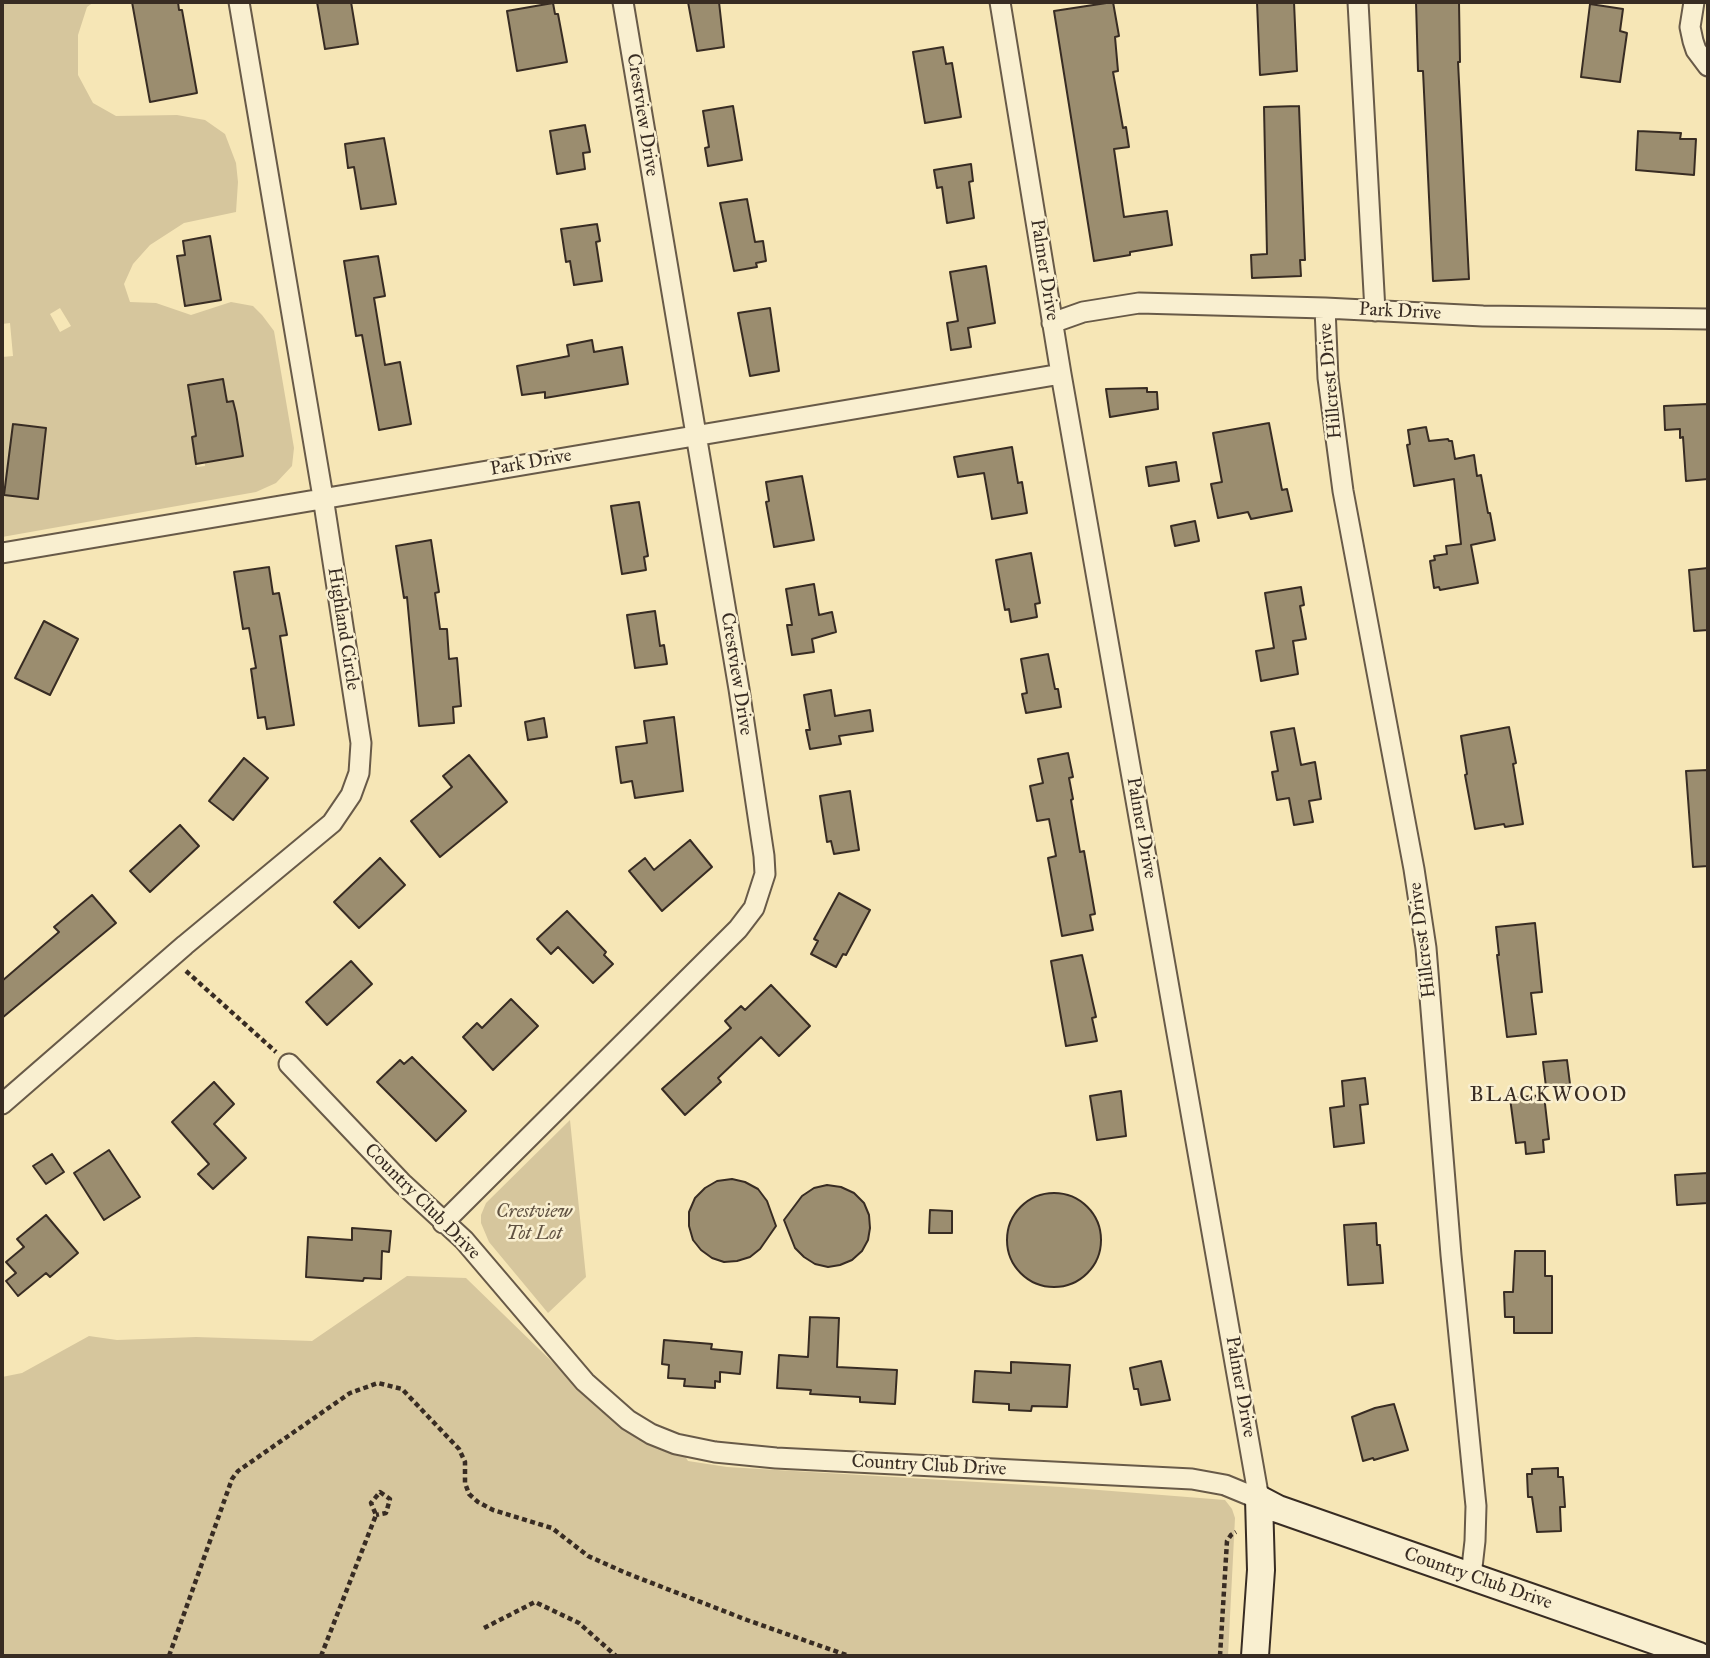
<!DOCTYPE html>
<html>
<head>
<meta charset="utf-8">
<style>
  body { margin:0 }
  #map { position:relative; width:1710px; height:1658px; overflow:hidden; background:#f6e6b6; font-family:"IM FELL Great Primer",serif }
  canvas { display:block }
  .frame { position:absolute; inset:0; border:4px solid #382c23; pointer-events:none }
</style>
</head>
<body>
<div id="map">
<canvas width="1710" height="1658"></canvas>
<div class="frame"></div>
</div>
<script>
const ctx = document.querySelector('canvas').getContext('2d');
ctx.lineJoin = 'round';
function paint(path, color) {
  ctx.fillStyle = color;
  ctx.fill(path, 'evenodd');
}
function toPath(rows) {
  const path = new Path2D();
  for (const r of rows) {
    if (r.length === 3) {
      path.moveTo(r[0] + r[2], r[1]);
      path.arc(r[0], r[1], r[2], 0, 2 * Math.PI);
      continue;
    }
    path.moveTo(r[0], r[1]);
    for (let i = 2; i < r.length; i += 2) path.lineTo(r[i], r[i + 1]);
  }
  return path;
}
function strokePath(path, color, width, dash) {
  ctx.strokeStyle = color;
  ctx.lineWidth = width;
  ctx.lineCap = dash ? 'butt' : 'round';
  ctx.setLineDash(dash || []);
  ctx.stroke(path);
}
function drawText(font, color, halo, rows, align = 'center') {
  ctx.font = font + ' "IM FELL Great Primer",serif';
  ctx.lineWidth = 5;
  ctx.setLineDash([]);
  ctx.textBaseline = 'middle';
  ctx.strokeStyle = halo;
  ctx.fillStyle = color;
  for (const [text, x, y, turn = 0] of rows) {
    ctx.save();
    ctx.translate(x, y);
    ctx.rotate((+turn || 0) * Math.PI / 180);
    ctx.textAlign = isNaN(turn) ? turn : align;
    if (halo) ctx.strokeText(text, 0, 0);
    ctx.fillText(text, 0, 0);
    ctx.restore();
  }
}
paint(toPath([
  [2,2,94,2,87,7,78,35,78,75,93,103,116,116,177,115,205,120,225,134,236,163,238,182,236,212,184,223,150,245,133,264,124,284,130,302,156,303,191,315,231,302,253,306,262,315,274,331,294,448,292,466,276,483,256,492,2,537,2,397,4,396,2,357,13,356,10,323,2,324],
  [60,308,71,326,60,332,50,314],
  [223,379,227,402,236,413,243,456,205,462,205,466,197,467,192,437,196,436,188,385],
  [570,1120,586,1277,548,1313,489,1242,481,1223,481,1215,486,1203],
  [407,1276,466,1278,575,1384,624,1426,685,1456,688,1461,727,1467,1061,1487,1225,1500,1232,1509,1235,1518,1228,1656,2,1656,2,1377,22,1373,89,1336,117,1340,196,1337,312,1341]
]), '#d6c69d');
const building = toPath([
  [132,2,178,2,179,10,182,10,197,93,150,102,132,2],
  [317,2,351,2,358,44,325,49,317,2],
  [688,2,719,2,724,47,697,51,688,2],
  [1113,2,1119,36,1115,37,1118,71,1113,72,1123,128,1126,127,1129,147,1114,149,1124,217,1167,211,1172,245,1130,252,1130,255,1094,261,1054,11,1113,2],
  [1257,2,1294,2,1297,71,1260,75,1257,2],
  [1416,2,1459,2,1460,62,1458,62,1469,279,1433,281,1423,71,1418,71,1416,2],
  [553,3,555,14,558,14,567,62,517,71,507,11,553,3],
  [1590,4,1623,9,1620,31,1627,33,1620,82,1581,77,1590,4],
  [943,47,946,64,952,63,961,117,925,123,913,52,943,47],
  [733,106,742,160,708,166,705,148,709,147,703,111,733,106],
  [1299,106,1305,260,1300,260,1301,276,1252,278,1251,255,1267,254,1264,107,1299,106],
  [585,125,590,152,583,153,585,169,557,174,550,131,585,125],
  [1638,131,1681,133,1680,139,1696,139,1694,175,1636,170,1638,131],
  [384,138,396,204,361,209,354,167,348,168,345,144,384,138],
  [971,164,973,181,969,182,974,218,947,223,942,187,937,188,934,170,971,164],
  [747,199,755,242,763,241,766,261,756,263,757,267,734,271,720,203,747,199],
  [597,224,600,241,596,242,602,281,574,285,570,261,566,262,561,229,597,224],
  [210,236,221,300,185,306,177,256,185,255,183,241,210,236],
  [378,256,385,296,374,298,385,365,400,362,411,424,379,430,362,335,356,336,344,261,378,256],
  [986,266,995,323,968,328,971,347,951,350,947,323,958,321,950,272,986,266],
  [770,308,779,371,750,376,738,313,770,308],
  [592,340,594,352,622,347,628,384,545,398,545,392,522,395,517,366,569,356,567,345,592,340],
  [223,379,227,402,233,401,236,413,243,456,196,464,192,437,196,436,188,385,223,379],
  [1147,388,1147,392,1157,392,1158,409,1110,417,1106,389,1147,388],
  [1708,404,1708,479,1686,481,1683,437,1680,438,1680,429,1665,430,1664,406,1708,404],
  [1269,423,1282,490,1287,489,1292,511,1251,519,1248,512,1218,518,1211,484,1222,482,1213,433,1269,423],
  [13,424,46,428,38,499,4,495,13,424],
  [1426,427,1429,441,1448,439,1449,441,1452,441,1455,459,1474,455,1477,476,1481,475,1488,513,1490,513,1495,540,1471,545,1478,583,1440,590,1439,587,1434,588,1430,561,1435,560,1434,556,1447,554,1446,546,1461,544,1454,479,1414,486,1407,445,1410,444,1408,430,1426,427],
  [1012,447,1018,483,1022,482,1027,513,992,519,984,473,958,477,954,457,1012,447],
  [1176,462,1179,481,1149,486,1146,467,1176,462],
  [802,476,814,540,774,547,766,502,769,501,766,482,802,476],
  [639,502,648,556,644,557,646,570,622,574,611,506,639,502],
  [1195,521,1199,541,1175,546,1171,526,1195,521],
  [431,540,439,592,435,593,440,629,447,629,449,659,457,658,461,706,453,707,454,723,419,726,407,597,404,598,396,546,431,540],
  [1031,553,1040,603,1035,604,1037,617,1011,622,1009,609,1005,610,996,560,1031,553],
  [269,567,273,594,279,593,287,635,280,636,294,725,267,729,265,717,258,718,251,669,256,668,249,628,243,629,234,572,269,567],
  [1708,568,1708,630,1694,631,1689,570,1708,568],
  [814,584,819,615,832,612,836,632,812,639,814,652,792,655,787,625,792,625,786,589,814,584],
  [1301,587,1304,605,1300,606,1306,639,1293,641,1298,674,1261,681,1256,651,1274,648,1265,593,1301,587],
  [655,611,660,646,664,645,667,664,635,668,627,615,655,611],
  [44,621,78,639,50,695,15,678,44,621],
  [1048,654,1055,689,1058,689,1061,707,1026,713,1022,694,1027,693,1021,659,1048,654],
  [831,690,835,716,870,710,873,731,839,736,841,744,810,749,806,730,810,730,804,695,831,690],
  [674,717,683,791,635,798,632,781,621,783,616,747,647,743,644,721,674,717],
  [544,718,547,737,528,740,525,722,544,718],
  [1509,727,1516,763,1513,764,1523,824,1505,827,1504,824,1475,829,1465,775,1467,774,1461,736,1509,727],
  [1294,728,1301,765,1315,762,1321,799,1309,801,1313,822,1294,825,1289,798,1277,800,1272,772,1278,771,1271,732,1294,728],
  [1068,753,1073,777,1069,778,1073,799,1071,800,1080,852,1084,851,1095,914,1090,915,1093,930,1062,936,1048,858,1056,856,1049,819,1037,821,1030,786,1043,783,1038,759,1068,753],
  [469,755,507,802,440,857,411,821,452,787,443,776,469,755],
  [244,758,268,778,233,820,209,801,244,758],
  [1708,770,1708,866,1693,867,1686,771,1708,770],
  [850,791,859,850,834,854,831,841,827,842,820,796,850,791],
  [180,825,199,846,150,892,130,871,180,825],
  [690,840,712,867,662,911,629,871,645,858,654,870,690,840],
  [380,858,405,885,359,928,334,902,380,858],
  [839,893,870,910,846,955,843,954,836,967,811,954,818,941,814,939,839,893],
  [92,895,116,923,2,1018,2,981,59,932,54,927,92,895],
  [567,911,606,952,604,955,613,964,593,983,558,947,551,954,537,939,567,911],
  [1535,923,1542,992,1531,993,1536,1034,1507,1037,1497,955,1499,955,1496,927,1535,923],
  [1082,955,1096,1017,1092,1018,1097,1041,1066,1046,1051,961,1082,955],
  [351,961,372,984,327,1025,306,1002,351,961],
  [771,985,810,1026,779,1056,761,1037,718,1078,721,1082,685,1115,662,1089,731,1028,725,1021,741,1006,745,1010,771,985],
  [511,999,538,1026,493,1070,463,1037,477,1023,482,1028,511,999],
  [412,1057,466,1111,436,1141,377,1082,400,1060,404,1064,412,1057],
  [1567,1060,1570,1084,1546,1087,1543,1062,1567,1060],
  [1365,1078,1368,1104,1360,1105,1364,1143,1334,1147,1330,1108,1344,1106,1342,1081,1365,1078],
  [214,1082,234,1104,214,1124,246,1158,213,1189,198,1174,209,1164,172,1122,214,1082],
  [1121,1091,1126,1136,1097,1140,1090,1096,1121,1091],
  [1544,1095,1549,1139,1543,1140,1544,1152,1526,1154,1525,1142,1516,1143,1510,1098,1544,1095],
  [109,1150,140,1197,104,1220,74,1173,109,1150],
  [52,1154,64,1172,46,1184,33,1166,52,1154],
  [1708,1173,1708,1203,1677,1205,1675,1175,1708,1173],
  [732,1179,745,1182,758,1189,767,1201,776,1226,760,1249,750,1257,737,1261,724,1262,712,1258,701,1250,693,1240,689,1226,689,1212,695,1198,705,1188,717,1181,732,1179],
  [827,1185,841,1187,854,1193,864,1203,869,1215,870,1228,868,1240,862,1251,852,1260,840,1265,828,1267,815,1264,804,1257,795,1248,784,1220,802,1196,814,1188,827,1185],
  [1054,1240,47],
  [930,1210,952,1211,952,1233,929,1233,930,1210],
  [46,1215,78,1253,50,1277,46,1273,18,1296,6,1281,16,1273,6,1262,24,1247,17,1239,46,1215],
  [1376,1223,1377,1245,1380,1245,1383,1283,1348,1285,1344,1225,1376,1223],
  [352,1228,391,1231,389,1252,382,1251,381,1279,364,1278,363,1281,306,1277,308,1237,352,1240,352,1228],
  [1515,1251,1545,1251,1545,1276,1552,1276,1552,1333,1514,1333,1514,1317,1505,1317,1504,1292,1513,1292,1515,1251],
  [810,1317,839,1318,837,1367,897,1370,895,1404,860,1402,860,1397,810,1394,811,1390,777,1388,779,1355,808,1357,810,1317],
  [664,1340,712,1344,711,1349,742,1352,740,1374,720,1372,720,1382,715,1381,715,1388,684,1386,685,1379,668,1378,669,1365,662,1364,664,1340],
  [1161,1361,1170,1400,1141,1405,1138,1389,1134,1389,1130,1368,1161,1361],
  [1011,1362,1070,1365,1067,1407,1032,1406,1031,1411,1009,1410,1009,1404,973,1402,975,1371,1011,1373,1011,1362],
  [1394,1404,1408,1450,1374,1460,1373,1458,1363,1461,1352,1417,1375,1408,1394,1404],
  [1558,1468,1558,1477,1563,1477,1565,1507,1560,1507,1561,1531,1537,1532,1532,1497,1528,1497,1527,1474,1532,1474,1532,1469,1558,1468]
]);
paint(building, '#9b8d6f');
strokePath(building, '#382c23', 2);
const street = toPath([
  [1000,2,1061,374,1259,1499],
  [1358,2,1375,311],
  [1694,2,1690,27,1693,41,1696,50,1708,66],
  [1325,308,1328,378,1343,491,1414,869,1426,948,1451,1255,1476,1506,1475,1541,1471,1576],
  [1052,323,1083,312,1139,303,1325,308,1483,316,1708,319],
  [2,553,1061,374],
  [289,1064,402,1183,464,1240,585,1382,628,1420,651,1434,676,1444,715,1452,776,1458,1192,1479,1225,1485,1259,1499],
  [2,1104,185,945,332,823,351,795,359,773,361,743,323,497,239,2],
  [443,1223,738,929,754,908,765,874,764,856,739,689,623,2]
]);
const secondary = toPath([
  [1259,1499,1278,1509,1699,1656],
  [1255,1656,1261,1570,1259,1499]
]);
strokePath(street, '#685a48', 23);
strokePath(secondary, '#382c23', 30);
strokePath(toPath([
  [186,971,276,1052],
  [484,1628,535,1602,579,1623,616,1656],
  [169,1656,232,1479,238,1471,350,1393,378,1383,402,1389,459,1449,465,1462,465,1483,469,1494,478,1502,493,1510,552,1528,588,1556,626,1573,747,1620,849,1656],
  [321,1656,376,1515,371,1503,380,1492,390,1499,386,1513,376,1515],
  [1220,1656,1227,1541,1231,1535,1236,1532]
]), '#382c23', 4.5, [5, 3.5]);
strokePath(street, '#f9efd0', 19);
strokePath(secondary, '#f9efd0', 26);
drawText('19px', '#382c23', '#f9efd0', [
  ["Crestview Drive",642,115,81],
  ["Palmer Drive",1044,270,81],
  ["Park Drive",1400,312,3],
  ["Hillcrest Drive",1331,381,-95],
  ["Park Drive",531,463,-10],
  ["Highland Circle",343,629,81],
  ["Crestview Drive",736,674,81],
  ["Palmer Drive",1141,828,80],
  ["Hillcrest Drive",1423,940,-97],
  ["Country Club Drive",422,1202,45],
  ["Palmer Drive",1240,1387,80],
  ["Country Club Drive",929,1466,3],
  ["Country Club Drive",1478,1579,19]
]);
drawText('italic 19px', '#605242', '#f9efd0', [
  ["Crestview",534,1212],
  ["Tot Lot",534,1234]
]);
ctx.letterSpacing = '2px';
drawText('21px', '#382c23', '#f9efd0', [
  ["BLACKWOOD",1549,1096]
]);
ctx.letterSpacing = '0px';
</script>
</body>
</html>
